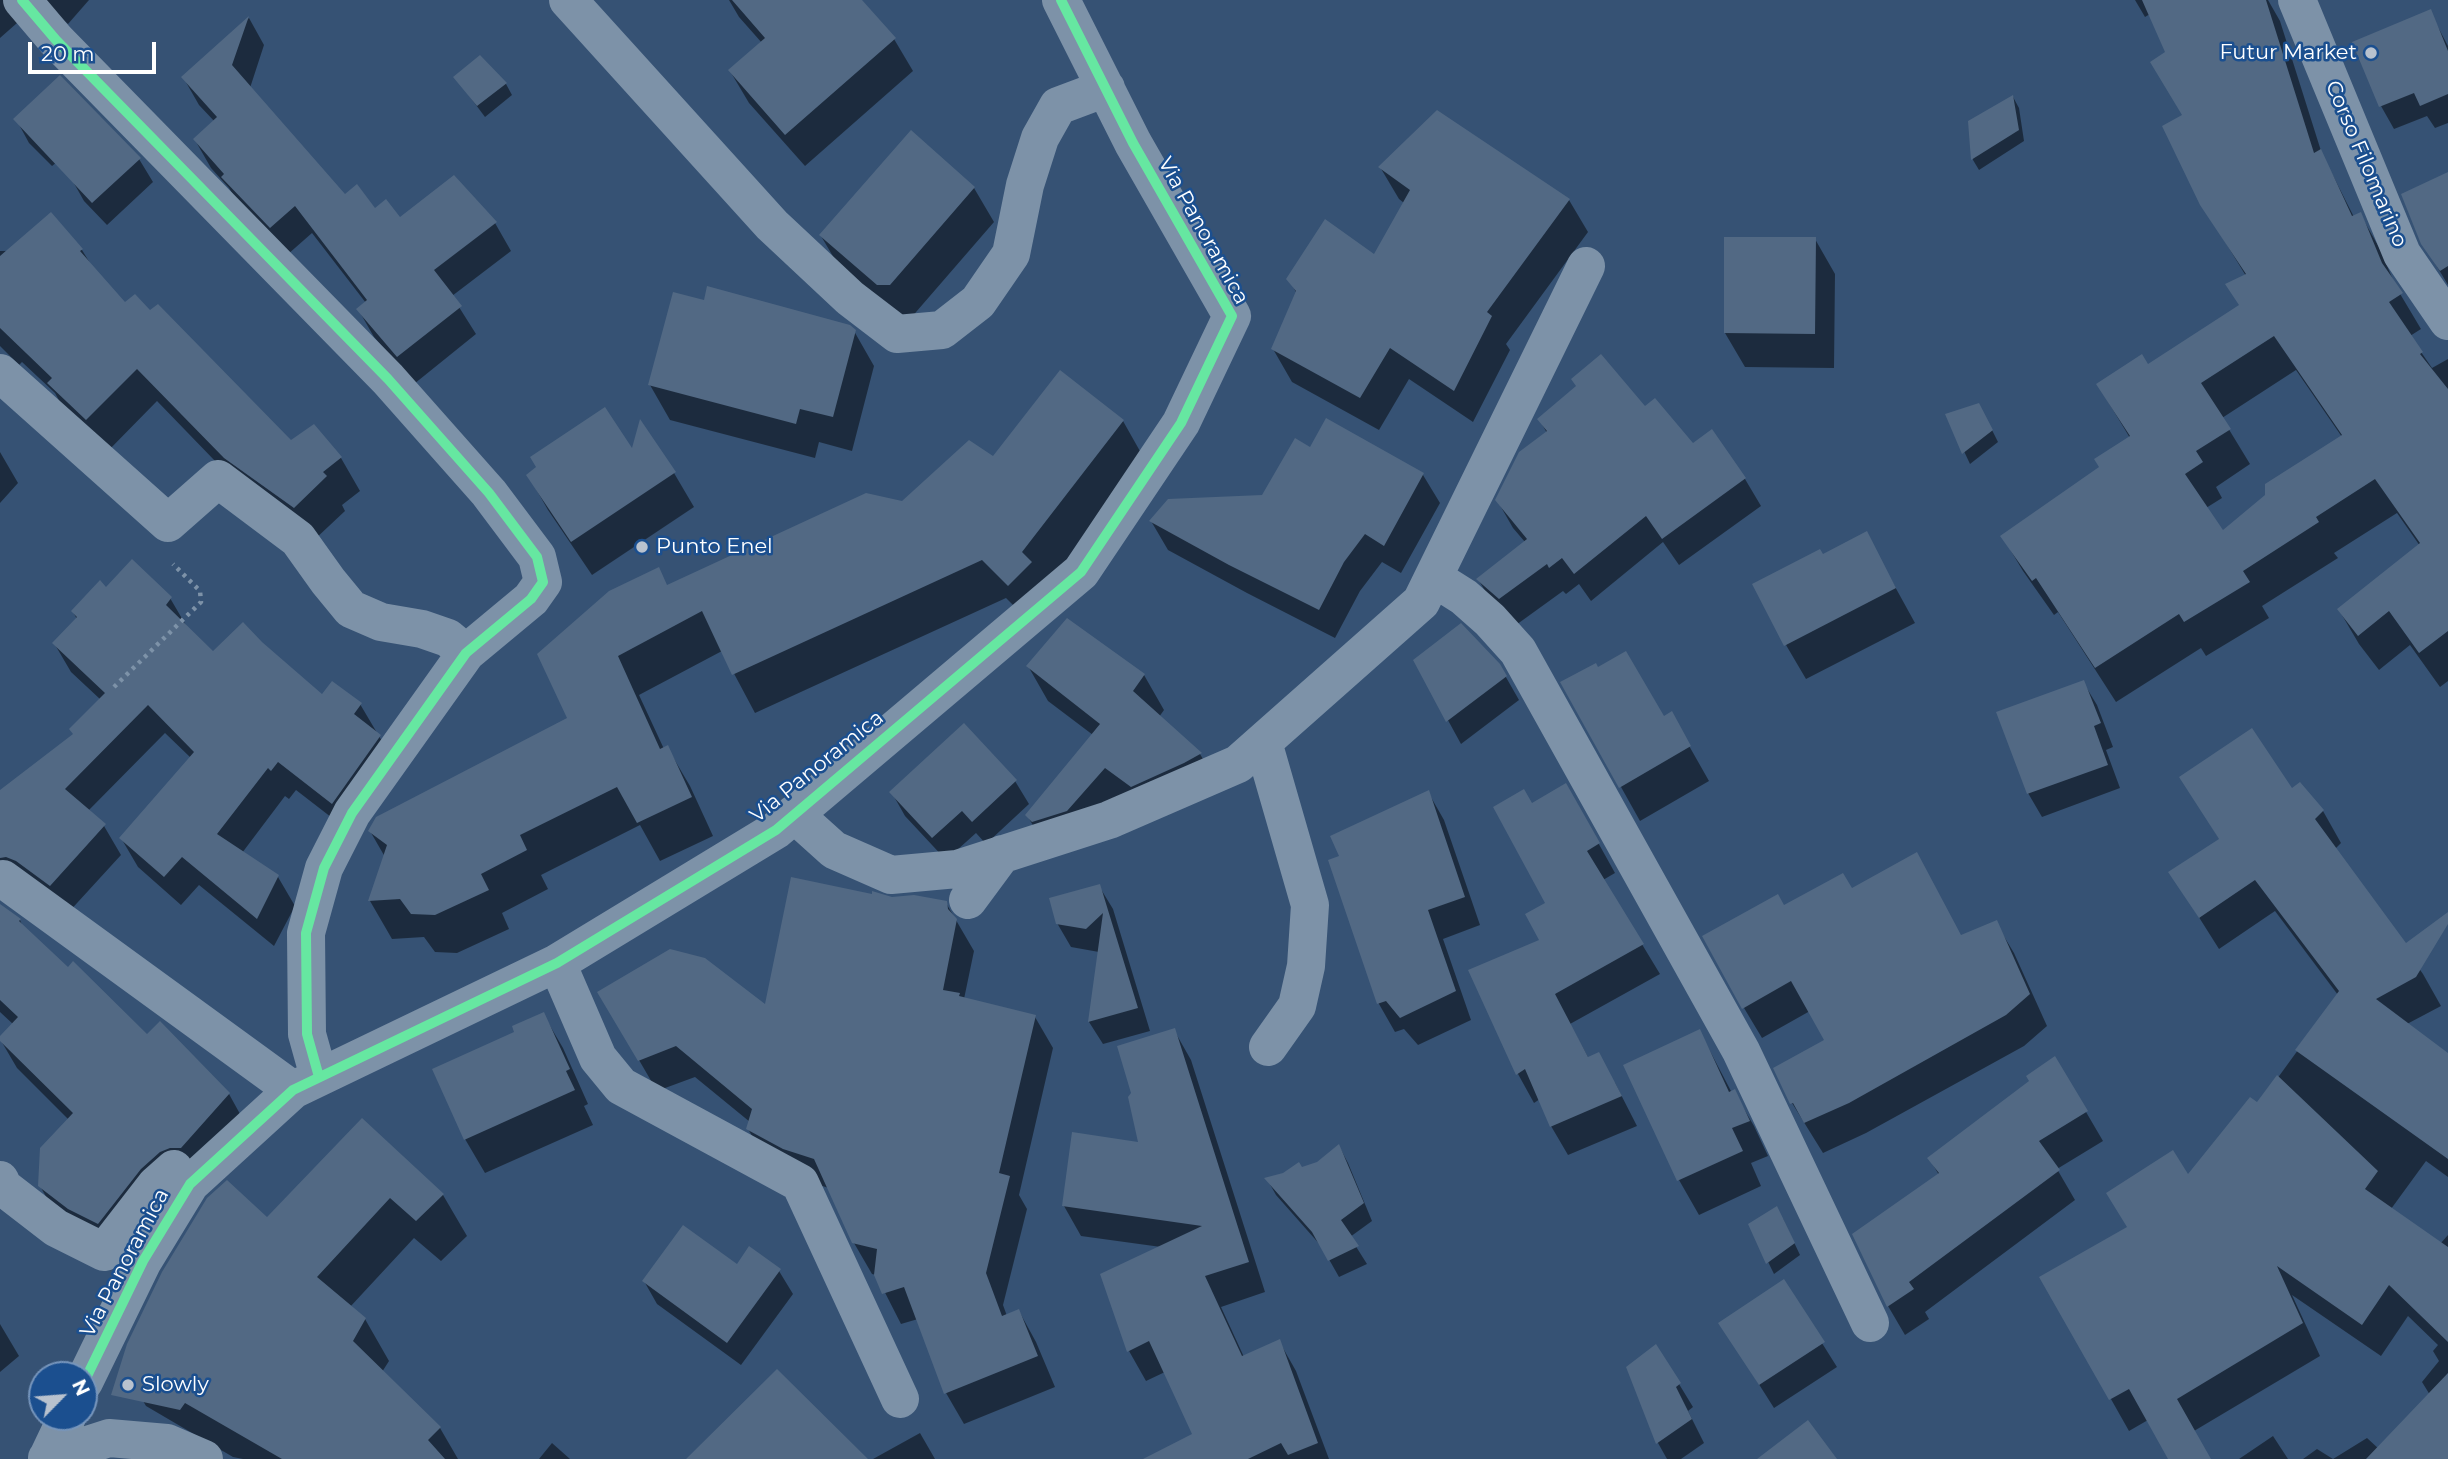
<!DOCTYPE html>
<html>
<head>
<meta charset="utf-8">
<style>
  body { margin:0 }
  #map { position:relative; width:2448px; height:1459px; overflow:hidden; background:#365274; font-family:Montserrat,sans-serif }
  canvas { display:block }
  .north { position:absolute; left:28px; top:1361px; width:70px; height:70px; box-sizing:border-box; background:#1b4f8f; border:2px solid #7695bc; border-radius:50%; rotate:65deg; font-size:19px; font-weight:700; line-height:28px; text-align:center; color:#fff }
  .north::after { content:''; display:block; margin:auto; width:24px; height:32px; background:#b9c2ce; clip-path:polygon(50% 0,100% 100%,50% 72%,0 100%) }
  .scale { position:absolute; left:28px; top:42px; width:128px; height:32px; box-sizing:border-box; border:4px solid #fff; border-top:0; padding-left:9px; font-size:21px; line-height:24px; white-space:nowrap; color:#fff; -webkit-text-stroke:5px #1b4f8f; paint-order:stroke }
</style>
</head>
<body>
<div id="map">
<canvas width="2448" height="1459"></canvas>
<div class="north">N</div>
<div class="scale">20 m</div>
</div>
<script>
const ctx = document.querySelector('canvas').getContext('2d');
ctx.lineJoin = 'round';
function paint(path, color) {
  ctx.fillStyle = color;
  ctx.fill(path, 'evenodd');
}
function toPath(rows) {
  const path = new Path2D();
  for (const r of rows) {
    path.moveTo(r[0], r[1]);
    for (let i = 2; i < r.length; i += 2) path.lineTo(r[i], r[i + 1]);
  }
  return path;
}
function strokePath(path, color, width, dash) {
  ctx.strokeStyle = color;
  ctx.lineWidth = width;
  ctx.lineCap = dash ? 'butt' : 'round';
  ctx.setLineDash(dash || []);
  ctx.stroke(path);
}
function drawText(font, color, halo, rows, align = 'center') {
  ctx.font = font + ' Montserrat,sans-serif';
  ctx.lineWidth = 5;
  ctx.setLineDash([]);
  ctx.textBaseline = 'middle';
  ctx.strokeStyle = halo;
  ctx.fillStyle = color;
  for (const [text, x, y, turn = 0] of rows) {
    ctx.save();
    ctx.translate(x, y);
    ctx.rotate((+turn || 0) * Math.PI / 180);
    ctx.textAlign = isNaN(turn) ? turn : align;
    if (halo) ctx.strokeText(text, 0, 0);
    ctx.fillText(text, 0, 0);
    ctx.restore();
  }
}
paint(toPath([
  [0,0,89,0,68,24,42,1,0,38],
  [729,0,860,0,894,39,913,71,805,166,749,103,730,71,762,43,739,17],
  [2135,0,2268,0,2280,21,2322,154,2354,217,2360,214,2380,249,2396,287,2421,329,2410,336,2432,368,2448,359,2448,681,2440,687,2410,645,2379,670,2359,644,2339,610,2420,546,2397,513,2334,553,2338,558,2262,606,2269,618,2206,656,2201,648,2116,702,2058,612,2054,615,2023,571,2002,536,2101,468,2130,438,2098,385,2148,366,2240,306,2246,276,2202,204,2184,116,2167,53,2150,14,2145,17],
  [2296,370,2342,437,2223,533,2206,508,2222,498,2216,487,2250,464,2222,418],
  [2430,12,2448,46,2448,123,2435,128,2427,116,2394,129,2381,106],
  [249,18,264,45,250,88,345,196,400,219,495,223,511,251,452,296,476,334,414,384,374,337,358,309,366,303,312,233,287,255,239,205,229,188,211,168,195,140,215,122,199,105,183,77],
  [480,57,506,84,512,95,485,117,455,77],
  [2013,97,2019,108,2024,141,1979,170,1973,160,1970,122],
  [16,119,100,128,52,166,29,143],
  [139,159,153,182,107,225,84,201,71,178],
  [1380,167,1569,200,1588,232,1506,344,1510,350,1473,422,1409,379,1379,430,1292,382,1273,349,1297,294,1289,279,1375,257,1404,203,1399,199],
  [2448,174,2448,285,2423,243],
  [974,188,994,222,910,319,898,319,841,270,821,236],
  [1815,239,1835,274,1834,368,1745,367,1725,333],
  [82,250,93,268,125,305,291,442,314,427,341,458,360,491,342,505,345,511,313,541,245,492,157,401,106,453,68,417,55,393,22,362,19,365,0,346,0,251],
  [854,331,874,366,852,451,819,442,815,458,670,420,650,385],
  [1947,415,1985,416,1998,442,1970,464],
  [1539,419,1693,446,1745,479,1761,506,1679,565,1663,542,1591,601,1579,584,1566,594,1563,591,1516,625,1494,606,1478,579,1525,542,1513,528,1497,500,1547,433],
  [1123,421,1145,460,1031,623,1006,598,755,713,722,651,639,695,664,749,667,747,690,786,713,836,660,861,640,825,541,875,548,889,502,913,509,929,457,953,435,952,424,937,392,939,370,901,385,857,370,831,569,719,668,587,903,503,994,458],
  [1311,449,1423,475,1440,503,1401,573,1382,562,1360,591,1335,638,1247,593,1168,550,1151,521,1263,497],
  [0,452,18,483,0,503],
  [633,452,674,473,694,507,592,575,548,510,528,475],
  [1866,534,1915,623,1806,679,1786,645,1822,557],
  [106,589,170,598,187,627,213,653,260,644,322,697,360,704,396,765,349,831,296,790,289,799,285,796,242,853,278,877,295,906,274,946,199,885,181,905,138,867,121,838,191,758,165,733,88,811,104,826,121,855,67,914,0,900,0,792,74,736,101,700,71,672,54,643,77,619,73,612],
  [1415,660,1499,665,1519,700,1461,744],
  [1028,666,1144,675,1164,710,1159,717,1200,754,1220,788,1047,850,1027,815,1093,735,1048,701],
  [1597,670,1663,719,1671,714,1709,781,1640,821,1621,787],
  [2083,682,2097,705,2113,747,2106,750,2120,788,2042,817,2028,793],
  [2181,777,2291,790,2299,784,2323,811,2341,843,2335,849,2423,974,2441,1006,2407,1024,2448,1054,2448,1177,2426,1161,2391,1209,2440,1244,2448,1235,2448,1459,2303,1459,2317,1449,2333,1459,2367,1438,2379,1449,2430,1395,2422,1382,2439,1361,2433,1351,2438,1345,2408,1316,2381,1356,2292,1295,2320,1356,2194,1431,2210,1459,2170,1459,2148,1420,2129,1431,2042,1277,2128,1228,2188,1177,2258,1105,2338,995,2275,911,2219,949,2171,873,2220,840],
  [1015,781,1029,804,986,844,976,833,946,860,905,816,892,793],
  [1566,785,1615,873,1603,880,1660,974,1570,1024,1589,1059,1615,1083,1637,1126,1568,1155,1551,1126,1540,1099,1534,1103,1518,1074,1470,971,1542,941,1547,904,1532,805],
  [1428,792,1444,820,1480,925,1443,939,1471,1020,1418,1045,1404,1029,1395,1032,1379,1004,1330,861,1342,857],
  [1099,886,1113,909,1150,1031,1103,1044,1089,1022,1099,952,1071,947,1057,923],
  [1851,891,1961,937,1996,923,2014,953,2047,1026,2024,1046,1866,1133,1823,1153,1792,1103,1826,1040,1810,1011,1762,1038,1744,1008,1783,907],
  [892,899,946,903,974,951,964,999,1035,1017,1053,1048,1019,1195,1027,1209,1003,1305,1007,1316,1019,1311,1036,1342,1055,1387,964,1424,946,1393,918,1319,901,1324,876,1275,872,1274,854,1243,829,1188,802,1180,766,1160,748,1129,750,1122,695,1077,657,1091,600,993,766,1007],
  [0,906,20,920,23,927,68,969,147,1037,229,1094,245,1123,115,1253,57,1216,40,1186,69,1120,17,1068,0,1039,14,1025,0,1012],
  [543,1014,563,1048,588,1104,584,1106,593,1125,485,1173,465,1139,517,1033],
  [1174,1030,1191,1060,1265,1292,1221,1307,1244,1357,1279,1341,1296,1371,1329,1459,1147,1459,1194,1435,1165,1372,1146,1381,1129,1351,1161,1247,1081,1236,1064,1206,1140,1144],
  [1700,1032,1732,1093,1734,1092,1754,1126,1768,1156,1751,1163,1761,1186,1699,1215,1679,1180,1626,1066],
  [2055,1059,2103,1141,2057,1169,2075,1200,1925,1312,1929,1319,1905,1335,1888,1306,1854,1234,1939,1175,1929,1158,2032,1082],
  [362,1121,443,1195,467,1236,441,1261,414,1238,350,1307,365,1319,389,1361,382,1372,440,1428,458,1459,243,1459,233,1457,146,1406,122,1365],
  [1339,1146,1348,1163,1372,1221,1350,1237,1367,1264,1339,1277,1322,1247,1276,1195,1267,1179,1318,1164],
  [1783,1219,1800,1255,1774,1274,1750,1225],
  [737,1266,779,1271,793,1294,741,1365,657,1304,644,1281],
  [1783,1281,1837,1367,1774,1408,1720,1323],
  [0,1324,19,1356,0,1372],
  [1629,1367,1679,1384,1693,1407,1688,1411,1704,1443,1681,1459,1667,1459,1658,1443],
  [920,1433,935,1459,873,1459],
  [2273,1436,2288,1459,2239,1459],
  [552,1443,570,1459,539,1459]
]), '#0007');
paint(toPath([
  [732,0,862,0,896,38,785,135,728,70,765,38],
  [2142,0,2266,0,2314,153,2321,149,2352,216,2361,212,2382,263,2403,293,2389,302,2423,352,2420,354,2448,389,2448,631,2419,653,2389,611,2358,636,2337,609,2420,543,2375,479,2316,517,2319,522,2243,571,2250,582,2184,622,2179,614,2095,668,2036,578,2032,581,2000,536,2099,467,2094,459,2130,436,2096,384,2142,354,2148,364,2239,305,2225,284,2246,274,2200,205,2162,126,2182,115,2150,62,2165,52],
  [2274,336,2342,435,2265,484,2265,495,2223,530,2185,474,2203,462,2196,451,2231,429,2201,383],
  [2431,9,2448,51,2448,94,2420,106,2414,93,2379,107,2352,42],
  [249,16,232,65,345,194,357,184,375,208,386,199,400,217,454,175,497,222,434,270,462,306,397,357,356,309,367,300,295,206,270,228,221,177,224,174,193,139,217,117,181,77],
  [480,55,507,83,477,106,453,77],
  [60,75,141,158,92,203,13,119],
  [2013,95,2019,130,1971,160,1968,121],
  [1437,110,1570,199,1487,312,1492,316,1454,391,1390,348,1360,398,1271,349,1296,291,1286,279,1325,219,1374,254,1410,190,1378,167],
  [911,130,975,187,890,285,877,285,819,235],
  [2448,172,2448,266,2440,271,2421,244,2401,194],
  [51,212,83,249,80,251,125,302,135,294,150,310,158,304,291,440,314,424,342,457,323,472,327,476,294,508,224,458,137,369,86,420,47,383,52,378,0,328,0,256],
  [1724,237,1816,237,1815,334,1724,333],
  [707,286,850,325,856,330,833,417,800,409,796,424,648,385,673,292,704,300],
  [1601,354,1645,406,1655,398,1693,443,1712,429,1746,478,1662,539,1646,516,1574,574,1562,558,1549,568,1547,564,1499,599,1476,579,1527,539,1495,500,1519,452,1547,431,1537,419,1576,386,1571,379],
  [1060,370,1124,420,1022,552,1032,562,1008,586,982,560,732,675,702,611,618,656,660,749,668,745,692,797,637,823,617,787,520,835,527,850,481,874,489,890,435,915,411,914,400,899,368,901,387,845,368,831,376,817,567,718,537,654,609,591,659,567,667,585,866,493,902,501,969,440,993,456],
  [1979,403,1993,430,1962,454,1945,414],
  [605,407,632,448,640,419,676,472,571,542,526,475,536,467,530,457],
  [1326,418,1424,473,1384,546,1365,534,1344,562,1319,610,1229,565,1149,521,1168,499,1262,495,1295,438,1310,447],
  [1867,531,1896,588,1784,646,1752,584,1820,549,1823,554],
  [132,559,172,597,166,605,213,651,243,622,262,642,322,694,332,681,362,703,354,714,381,735,332,804,278,762,271,771,268,768,217,834,279,875,257,919,182,857,164,877,119,838,194,752,148,705,65,789,106,824,50,886,16,861,6,857,0,858,0,790,73,734,69,729,105,693,52,643,77,617,71,611,100,580,106,587],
  [1067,618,1145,674,1133,691,1202,753,1184,763,1131,787,1105,768,1067,811,1032,822,1025,815,1100,724,1026,666],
  [1461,623,1500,664,1507,676,1446,722,1413,660],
  [1626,651,1664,716,1672,711,1691,746,1619,788,1560,682,1596,663,1598,667],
  [2084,680,2101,723,2094,726,2108,765,2027,794,1996,712],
  [964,723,1017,780,972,822,962,811,932,838,889,792],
  [2252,728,2292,788,2300,782,2324,810,2315,819,2406,943,2448,912,2448,924,2416,977,2376,999,2448,1053,2448,1159,2295,1050,2339,991,2255,880,2199,918,2168,872,2219,839,2179,777],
  [1566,783,1600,843,1587,851,1644,944,1555,994,1588,1057,1599,1052,1622,1096,1550,1127,1525,1069,1516,1075,1468,970,1539,940,1525,914,1545,903,1493,807,1524,789,1532,803],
  [1429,790,1465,897,1428,910,1456,991,1400,1018,1386,1001,1377,1004,1328,860,1339,856,1330,836],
  [1917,852,1961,935,1997,920,2030,994,2006,1015,1849,1103,1804,1123,1793,1103,1790,1104,1773,1068,1824,1040,1791,981,1742,1009,1702,936,1778,894,1784,905,1843,873,1852,888],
  [791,877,872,894,872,891,892,897,914,895,947,901,948,909,957,919,943,990,960,993,959,996,1036,1015,999,1173,1010,1176,986,1273,1002,1316,1019,1309,1038,1356,944,1394,904,1287,882,1294,874,1275,877,1249,852,1243,814,1159,783,1149,746,1129,752,1109,676,1046,638,1061,597,992,670,949,705,958,765,1004],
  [1100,884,1138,1008,1088,1022,1103,913,1086,929,1056,924,1049,898],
  [0,904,21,919,19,921,68,967,73,961,147,1034,160,1021,230,1093,181,1148,170,1148,160,1152,141,1169,98,1224,68,1209,38,1186,40,1148,73,1113,0,1041,0,1036,18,1017,0,1000],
  [544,1012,570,1069,566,1071,575,1090,464,1140,432,1069,514,1032,512,1026],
  [1175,1028,1249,1262,1205,1276,1242,1356,1280,1339,1318,1443,1288,1455,1281,1443,1248,1459,1143,1459,1192,1434,1149,1341,1127,1352,1100,1274,1202,1226,1062,1206,1072,1132,1138,1142,1128,1097,1131,1093,1117,1046],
  [1700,1029,1729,1092,1735,1089,1750,1121,1732,1128,1743,1151,1677,1181,1623,1065],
  [2055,1056,2088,1111,2039,1141,2060,1170,1909,1282,1914,1289,1887,1307,1852,1234,1939,1173,1927,1158,2029,1081,2026,1076],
  [2277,1075,2378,1171,2365,1189,2448,1247,2448,1342,2389,1285,2362,1325,2277,1266,2303,1323,2177,1399,2211,1459,2168,1459,2129,1389,2109,1400,2039,1277,2127,1227,2106,1193,2173,1150,2188,1174,2250,1097,2257,1102],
  [362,1118,444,1194,416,1221,390,1198,317,1277,366,1318,353,1341,441,1427,428,1440,445,1459,282,1459,185,1403,180,1410,111,1395,127,1344,162,1272,207,1198,227,1180,267,1217],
  [1339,1144,1364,1203,1341,1220,1359,1246,1328,1261,1312,1232,1264,1178,1283,1173,1299,1162,1302,1167,1317,1162],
  [1777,1206,1795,1243,1766,1264,1748,1224],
  [683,1225,737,1264,749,1246,781,1269,727,1343,642,1281],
  [1784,1279,1825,1342,1759,1385,1718,1323],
  [1656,1344,1681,1383,1676,1387,1692,1419,1656,1444,1626,1367],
  [777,1369,868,1459,686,1459],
  [2448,1373,2448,1459,2366,1459],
  [1808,1420,1837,1459,1757,1459]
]), '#526984');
strokePath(toPath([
  [114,687,201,602,200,591,173,564]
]), '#7d92a8', 4.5, [3.5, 5]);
strokePath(toPath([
  [22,0,56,40,388,379,489,493,537,557,543,582,531,599,466,653,352,813,324,868,306,933,307,1034,319,1077],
  [568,0,772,225,850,298,897,334,942,330,978,302,1011,254,1025,185,1040,138,1058,106,1106,88],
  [2297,0,2402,254,2448,321],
  [0,373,168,523,218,479,298,539,328,581,351,609,381,622,422,629,448,638,466,653],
  [1434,578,1464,597,1490,620,1518,651,1741,1051,1870,1323],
  [1263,742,1310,905,1306,966,1297,1006,1268,1047],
  [794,814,834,850,891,875,957,869,1109,820,1238,764,1421,602,1586,266],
  [3,879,293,1090],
  [968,900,1002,854],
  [557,963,598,1058,621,1086,800,1183,900,1399],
  [0,1180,3,1187,56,1228,104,1252,156,1185,174,1169],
  [84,1382,143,1261,190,1184,293,1090,557,963,776,830,1081,572,1181,423,1232,316,1133,143,1061,0],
  [47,1458,109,1438,167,1443,204,1459],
  [47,1459,67,1417]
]), '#7d92a8', 38);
strokePath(toPath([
  [22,0,56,40,388,379,489,493,537,557,543,582,531,599,466,653,352,813,324,868,306,933,307,1034,319,1077],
  [84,1382,143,1261,190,1184,293,1090,557,963,776,830,1081,572,1181,423,1232,316,1133,143,1061,0]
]), '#66e7a1', 10);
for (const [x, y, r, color] of [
  [2371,53,7,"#b9c2ce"],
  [642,547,7,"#b9c2ce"],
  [128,1385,7,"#b9c2ce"]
]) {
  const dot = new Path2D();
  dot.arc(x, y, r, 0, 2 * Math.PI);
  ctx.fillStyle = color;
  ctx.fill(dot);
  strokePath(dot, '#1b4f8f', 2.5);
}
drawText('21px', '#fff', '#1b4f8f', [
  ["Futur Market",2357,53,"right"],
  ["Punto Enel",656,547],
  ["Slowly",142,1385]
], 'left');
drawText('21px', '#fff', '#1b4f8f', [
  ["Corso Filomarino",2366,164,67],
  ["Via Panoramica",1203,231,61],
  ["Via Panoramica",817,767,-39],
  ["Via Panoramica",125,1263,-62]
]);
</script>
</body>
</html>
